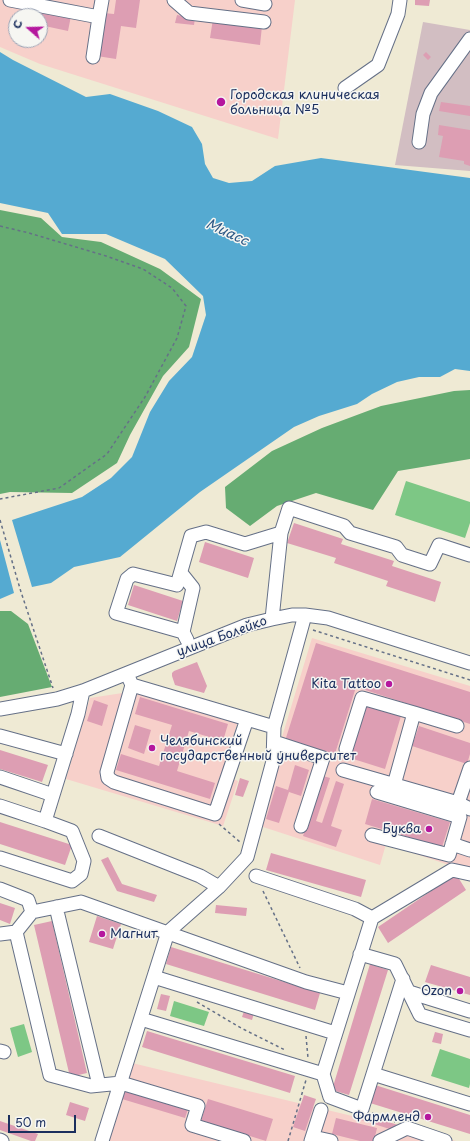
<!DOCTYPE html>
<html>
<head>
<meta charset="utf-8">
<style>
  body { margin:0 }
  #map { position:relative; width:470px; height:1141px; overflow:hidden; background:#efead4; font-family:"Playpen Sans",sans-serif }
  canvas { display:block }
  .north { position:absolute; left:8px; top:8px; width:40px; height:40px; box-sizing:border-box; background:#f6f6f2; border:1px solid #9ea6b7; border-radius:50%; rotate:290deg; font-size:11px; font-weight:700; line-height:16px; text-align:center; color:#1b2f5e }
  .north::after { content:''; display:block; margin:auto; width:14px; height:18px; background:#b5179e; clip-path:polygon(50% 0,100% 100%,50% 72%,0 100%) }
  .scale { position:absolute; left:8px; top:1115px; width:68px; height:18px; box-sizing:border-box; border:2px solid #1b2f5e; border-top:0; padding-left:5px; font-size:12px; line-height:14px; white-space:nowrap; color:#1b2f5e; -webkit-text-stroke:3px #f6f6f2; paint-order:stroke }
</style>
</head>
<body>
<div id="map">
<canvas width="470" height="1141"></canvas>
<div class="north">С</div>
<div class="scale">50 m</div>
</div>
<script>
const ctx = document.querySelector('canvas').getContext('2d');
ctx.lineJoin = 'round';
function paint(path, color) {
  ctx.fillStyle = color;
  ctx.fill(path, 'evenodd');
}
function toPath(rows) {
  const path = new Path2D();
  for (const r of rows) {
    path.moveTo(r[0], r[1]);
    for (let i = 2; i < r.length; i += 2) path.lineTo(r[i], r[i + 1]);
  }
  return path;
}
function strokePath(path, color, width, dash) {
  ctx.strokeStyle = color;
  ctx.lineWidth = width;
  ctx.lineCap = dash ? 'butt' : 'round';
  ctx.setLineDash(dash || []);
  ctx.stroke(path);
}
function drawText(font, color, halo, rows, align = 'center') {
  ctx.font = font + ' "Playpen Sans",sans-serif';
  ctx.lineWidth = 3;
  ctx.setLineDash([]);
  ctx.textBaseline = 'middle';
  ctx.strokeStyle = halo;
  ctx.fillStyle = color;
  for (const [text, x, y, turn = 0] of rows) {
    ctx.save();
    ctx.translate(x, y);
    ctx.rotate((+turn || 0) * Math.PI / 180);
    ctx.textAlign = isNaN(turn) ? turn : align;
    if (halo) ctx.strokeText(text, 0, 0);
    ctx.fillText(text, 0, 0);
    ctx.restore();
  }
}
paint(toPath([
  [0,0,295,0,278,139,40,64,0,47],
  [16,16,40,16,40,40,16,40],
  [312,638,470,686,470,872,386,844,380,865,260,826,284,747,282,737],
  [142,690,238,721,221,775,238,781,223,826,66,779,90,698],
  [132,1063,456,1141,105,1141]
]), '#f7d0ca');
paint(toPath([
  [423,22,470,30,470,171,395,165]
]), '#d2bec2');
paint(toPath([
  [406,481,470,502,470,523,465,538,395,515],
  [174,1001,209,1012,204,1026,170,1016],
  [24,1024,32,1052,18,1057,10,1028],
  [440,1049,470,1059,470,1084,469,1088,431,1076]
]), '#7dc785');
paint(toPath([
  [0,210,41,218,62,237,101,242,160,269,201,299,189,347,163,376,130,435,117,463,72,493,10,492,0,494],
  [470,390,470,459,398,471,373,510,316,493,277,506,250,526,226,508,225,487,272,451,322,428,381,406,454,391],
  [0,611,11,611,28,624,52,687,0,697]
]), '#66ac72');
paint(toPath([
  [0,52,13,60,86,97,110,94,158,111,192,127,202,144,205,164,213,178,229,183,252,181,275,166,321,158,470,178,470,371,455,369,440,377,419,377,397,382,372,394,357,404,319,416,294,427,200,492,120,557,74,567,51,583,32,587,12,520,82,497,111,478,132,457,150,412,169,381,192,357,206,315,203,296,165,259,106,234,62,234,48,213,0,203],
  [0,540,14,593,0,599]
]), '#55aad1');
paint(toPath([
  [116,0,140,0,136,28,121,26,116,59,97,56,104,13,114,14],
  [415,0,430,0,429,6,415,5],
  [28,8,71,16,68,31,40,25,40,16,26,16],
  [177,15,195,18,194,25,175,23],
  [213,19,262,26,260,45,210,38],
  [426,52,431,57,428,60,423,55],
  [441,102,470,106,470,116,439,111],
  [439,125,470,130,470,166,464,164,464,161,439,157,443,136,438,135],
  [294,523,343,539,341,544,394,561,392,566,441,582,435,602,386,586,388,581,334,563,336,558,287,543],
  [205,542,254,558,248,578,199,562],
  [134,585,183,601,177,621,128,605],
  [316,643,470,692,470,724,356,687,334,757,285,741],
  [197,662,207,686,204,693,175,685,172,676,172,673,174,671],
  [140,697,228,724,223,741,189,731,177,771,215,783,210,799,116,770,121,754,159,766,172,725,135,714],
  [94,700,108,705,102,726,87,721],
  [364,704,401,716,385,769,347,757],
  [135,725,151,730,144,754,128,748],
  [419,726,470,743,470,754,467,764,412,746],
  [0,750,48,765,42,782,0,769],
  [295,765,309,770,301,796,289,792,279,823,266,819,276,786,288,790],
  [323,776,330,778,316,821,322,823,336,781,344,784,331,826,342,830,336,847,303,836],
  [240,778,249,781,243,797,235,795],
  [372,799,450,822,442,847,365,824],
  [0,822,72,845,65,865,0,844],
  [271,853,366,880,361,897,266,870],
  [108,857,122,884,157,895,154,902,117,891,101,860],
  [456,874,466,890,388,943,378,927],
  [0,903,15,908,10,924,0,920],
  [216,905,247,908,246,916,215,913],
  [97,916,121,924,113,949,89,942],
  [52,921,87,1073,70,1077,34,925],
  [171,947,320,993,315,1010,166,964],
  [370,964,388,970,349,1095,332,1090],
  [431,965,470,977,470,995,425,982],
  [161,994,170,996,166,1011,157,1009],
  [244,1011,254,1013,252,1020,242,1017],
  [147,1031,295,1076,290,1093,142,1047],
  [435,1032,443,1034,441,1044,432,1042],
  [375,1085,470,1115,470,1134,370,1103],
  [125,1090,188,1109,185,1118,122,1099],
  [304,1095,316,1099,305,1131,293,1127],
  [208,1099,273,1119,266,1141,201,1121],
  [70,1102,89,1108,85,1121,66,1115],
  [360,1113,398,1125,396,1131,358,1119],
  [336,1118,377,1128,374,1141,360,1141,332,1134],
  [0,1121,38,1134,35,1141,31,1141,0,1130]
]), '#dd9eb3');
const minor = toPath([
  [10,0,99,17,102,0],
  [174,0,189,13,264,22],
  [242,0,265,4],
  [93,57,99,17],
  [345,88,378,65,398,14,400,0],
  [419,142,423,114,431,93,470,39],
  [181,573,193,588,183,632,187,640],
  [272,619,281,533],
  [183,632,116,613,127,579,133,574,177,585,191,536,206,532,245,544,281,533,289,508,344,526,350,533,396,547,402,555,430,564,439,545,470,555],
  [127,674,132,685,107,772,108,778,114,782,215,814,247,719],
  [132,685,274,727],
  [0,709,57,699,83,691,247,625,272,619,292,615,305,615,328,618,470,663],
  [414,713,457,726],
  [0,736,66,754],
  [274,742,323,758,301,826],
  [346,749,362,698,414,713,394,785],
  [343,770,458,803,470,809],
  [0,777,53,795,78,714,83,691],
  [458,803,470,768],
  [0,806,45,821,53,795],
  [372,835,449,855,460,817,377,792],
  [99,836,200,876,219,887],
  [452,844,470,850],
  [0,858,72,881,81,874,84,861,72,831,45,821],
  [256,876,355,909,372,918],
  [0,889,28,900,32,912,16,932,50,1075,91,1086,121,1083,198,1106,192,1125,244,1141],
  [56,907,99,1085],
  [32,912,81,902,306,982,348,993],
  [0,934,16,932],
  [360,954,395,964,420,1015,470,1030],
  [154,977,335,1033],
  [409,992,470,1011],
  [141,1019,323,1074,372,918,452,870,470,874],
  [0,1051,4,1052],
  [323,1074,330,1097,362,1109,403,979],
  [373,1074,470,1104],
  [313,1137,331,1141],
  [0,1140,2,1141],
  [102,1141,168,932,219,887,247,857,273,761,274,727,305,615],
  [311,1141,321,1110],
  [380,1141,407,1128,445,1141]
]);
strokePath(minor, '#657087', 15);
strokePath(toPath([
  [0,226,29,233,106,256,143,269,172,288,186,306,177,338,145,397,107,454,59,488,0,499],
  [0,520,21,592,53,688],
  [313,630,470,680],
  [219,824,240,842],
  [263,891,300,968],
  [197,1002,241,1028,285,1050],
  [306,1036,308,1058],
  [372,1113,395,1122],
  [288,1141,306,1080]
]), '#657087', 1.5, [3, 3]);
strokePath(minor, '#fff', 13);
for (const [x, y, r, color] of [
  [221,102,5,"#b5179e"],
  [389,684,4,"#b5179e"],
  [152,748,4,"#b5179e"],
  [429,829,4,"#b5179e"],
  [102,934,4,"#b5179e"],
  [460,991,4,"#b5179e"],
  [428,1117,4,"#b5179e"]
]) {
  const dot = new Path2D();
  dot.arc(x, y, r, 0, 2 * Math.PI);
  ctx.fillStyle = color;
  ctx.fill(dot);
  strokePath(dot, '#f6f6f2', 1.5);
}
drawText('13px', '#1b2f5e', '#f6f6f2', [
  ["Городская клиническая",230,95,"left"],
  ["больница №5",230,110,"left"],
  ["Kita Tattoo",381,684],
  ["Челябинский",160,741,"left"],
  ["государственный университет",160,756,"left"],
  ["Буква",421,829],
  ["Магнит",110,934,"left"],
  ["Ozon",452,991],
  ["Фармленд",420,1117]
], 'right');
drawText('13px', '#1b2f5e', '#f6f6f2', [
  ["улица Болейко",222,637,-20]
]);
drawText('italic 14px', '#2f5a86', '#f6f6f2', [
  ["Миасс",227,233,25]
]);
</script>
</body>
</html>
